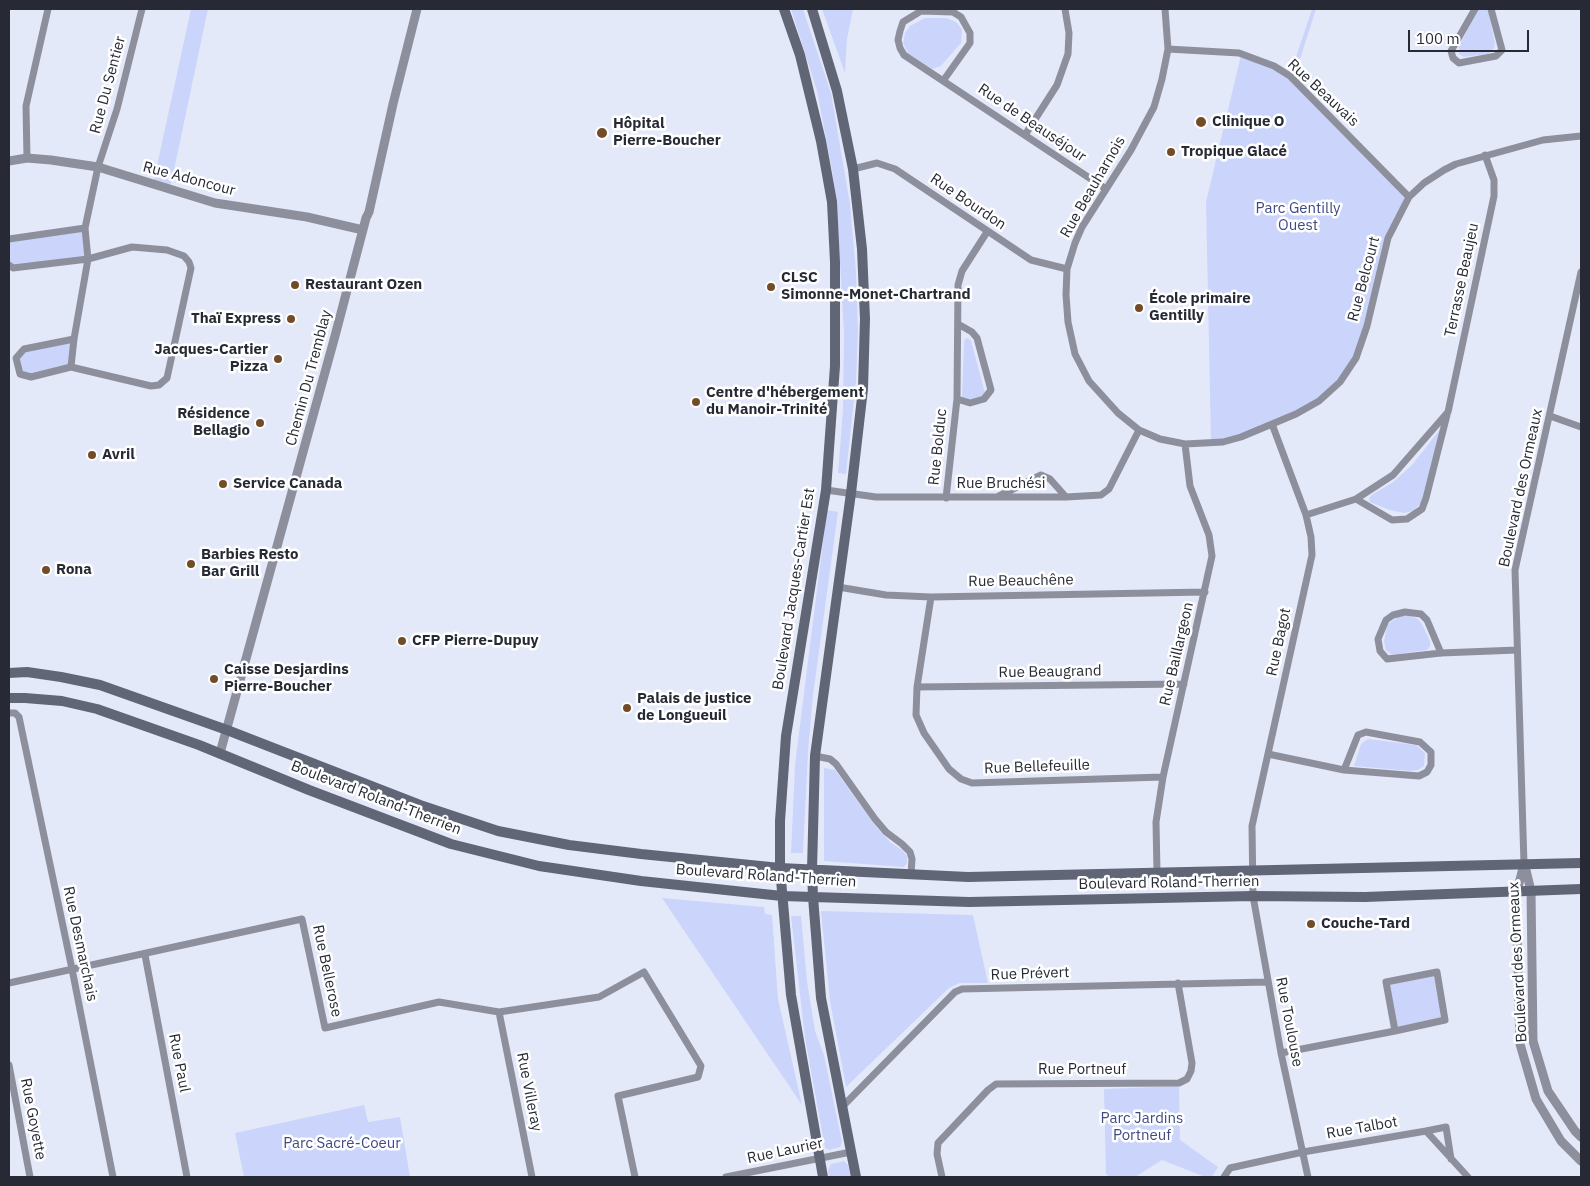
<!DOCTYPE html>
<html>
<head>
<meta charset="utf-8">
<style>
  body { margin:0 }
  #map { position:relative; width:1590px; height:1186px; overflow:hidden; background:#e4e9fa; font-family:"IBM Plex Sans",sans-serif }
  canvas { display:block }
  .frame { position:absolute; inset:0; border:10px solid #272a35; pointer-events:none }
  .scale { position:absolute; left:1408px; top:30px; width:121px; height:22px; box-sizing:border-box; border:2px solid #272a35; border-top:0; padding-left:6px; font-size:15px; line-height:18px; white-space:nowrap; color:#272a35; -webkit-text-stroke:4px #fff; paint-order:stroke }
</style>
</head>
<body>
<div id="map">
<canvas width="1590" height="1186"></canvas>
<div class="frame"></div>
<div class="scale">100 m</div>
</div>
<script>
const ctx = document.querySelector('canvas').getContext('2d');
ctx.lineJoin = 'round';
function paint(path, color) {
  ctx.fillStyle = color;
  ctx.fill(path, 'evenodd');
}
function toPath(rows) {
  const path = new Path2D();
  for (const r of rows) {
    path.moveTo(r[0], r[1]);
    for (let i = 2; i < r.length; i += 2) path.lineTo(r[i], r[i + 1]);
  }
  return path;
}
function strokePath(path, color, width, dash) {
  ctx.strokeStyle = color;
  ctx.lineWidth = width;
  ctx.lineCap = dash ? 'butt' : 'round';
  ctx.setLineDash(dash || []);
  ctx.stroke(path);
}
function drawText(font, color, halo, rows, align = 'center') {
  ctx.font = font + ' "IBM Plex Sans",sans-serif';
  ctx.lineWidth = 5;
  ctx.setLineDash([]);
  ctx.textBaseline = 'middle';
  ctx.strokeStyle = halo;
  ctx.fillStyle = color;
  for (const [text, x, y, turn = 0] of rows) {
    ctx.save();
    ctx.translate(x, y);
    ctx.rotate((+turn || 0) * Math.PI / 180);
    ctx.textAlign = isNaN(turn) ? turn : align;
    if (halo) ctx.strokeText(text, 0, 0);
    ctx.fillText(text, 0, 0);
    ctx.restore();
  }
}
paint(toPath([
  [191,9,208,9,170,189,153,184],
  [791,9,803,9,831,93,850,204,856,272,858,331,856,381,846,474,838,473,843,410,844,333,837,208,832,170,817,91],
  [822,9,853,9,847,39,845,73],
  [1312,9,1316,9,1295,75,1291,72],
  [1478,9,1488,9,1495,44,1494,48,1488,54,1464,57,1459,54,1459,46],
  [925,18,947,18,956,22,962,29,961,43,941,66,932,69,908,53,903,43,905,33,910,26],
  [1241,55,1273,68,1287,77,1406,197,1387,236,1366,325,1355,357,1339,380,1320,396,1304,407,1239,435,1211,442,1206,202],
  [82,231,86,257,14,266,9,262,9,243,10,242],
  [968,338,971,341,985,393,984,396,967,401,962,398,964,342,965,339],
  [71,342,68,365,31,375,22,372,19,359,26,351],
  [1441,428,1421,503,1413,511,1404,513,1390,510,1370,502,1369,498,1373,494,1392,483,1412,465],
  [827,510,838,512,813,695,808,752,803,853,791,853,795,765],
  [1399,616,1410,616,1418,619,1422,624,1430,641,1430,646,1427,650,1392,655,1386,650,1384,642,1387,625],
  [1368,739,1416,745,1425,753,1424,766,1418,770,1411,771,1354,766,1361,744],
  [824,768,835,770,877,828,890,842,902,850,907,856,907,863,904,867,824,861],
  [662,898,764,907,765,914,772,915,778,999,802,1105],
  [821,911,973,915,988,983,960,983,949,988,846,1087,830,1001],
  [791,916,801,916,807,981,815,1031,824,1055,842,1142,840,1147,829,1150,825,1148,805,1038],
  [1435,975,1442,1019,1397,1028,1389,983],
  [1179,1086,1180,1140,1218,1167,1212,1177,1205,1177,1162,1160,1135,1177,1110,1177,1106,1174,1104,1089],
  [364,1105,368,1122,400,1117,410,1177,244,1177,235,1133],
  [844,1161,848,1165,851,1177,829,1177,828,1171,831,1164]
]), '#cbd5fb');
strokePath(toPath([
  [1165,9,1168,49,1162,79,1154,107,1131,150,1082,227,1075,243,1067,269,1066,295,1068,322,1075,354,1089,381,1118,413,1139,430,1160,439,1185,444,1223,442,1241,437,1296,414,1319,401,1340,382,1356,358,1367,326,1388,238,1409,197,1424,183,1444,170,1456,164,1543,140,1581,136],
  [1475,9,1451,51,1453,58,1459,63,1496,56,1502,50,1491,9],
  [1168,49,1239,53,1274,66,1290,76,1409,197],
  [943,81,970,43,970,33,961,17,953,12,921,11,903,22,900,31,898,40,900,48,904,55,1106,189],
  [1025,135,1057,85,1068,54,1069,33,1065,9],
  [27,158,26,106,48,9],
  [853,169,877,163,895,169,1031,260,1067,269],
  [9,239,85,228],
  [9,265,13,268,88,259,132,247,167,250,184,256,189,262,191,268,167,378,159,385,151,386,71,367,31,377,20,374,16,358,24,349,74,339],
  [71,367,74,339,88,259,85,228,98,167,117,109,142,9],
  [957,399,970,403,984,399,991,390,977,338,972,332,958,324],
  [1550,416,1581,427],
  [1272,424,1306,515,1311,537,1312,555,1252,826,1253,896,1281,1053,1308,1177],
  [826,490,876,497,1066,497,1101,495,1109,489,1139,430],
  [999,496,1041,475,1050,479,1066,497],
  [946,498,957,399,958,285,962,271,987,232],
  [1356,499,1392,520,1407,519,1422,509,1426,498,1447,415],
  [1306,515,1356,499,1393,475,1448,412,1494,196,1494,180,1485,155],
  [838,587,886,595,931,597,1205,592],
  [931,597,917,687,916,715,924,733,949,769,961,779,972,783,1163,777],
  [1441,653,1427,620,1421,614,1405,612,1393,615,1386,620,1378,639,1380,651,1387,659,1441,653,1517,650],
  [917,687,1184,684],
  [9,713,15,713,19,717,72,969,113,1177],
  [1268,754,1344,770,1419,776,1427,772,1431,765,1431,752,1420,742,1366,732,1358,735,1344,770],
  [815,756,830,759,836,764,875,819,886,832,902,844,910,852,912,859,911,875],
  [1524,864,1515,570,1581,272],
  [1157,872,1156,822,1163,777,1212,556,1209,535,1190,486,1185,444],
  [145,955,187,1177],
  [9,983,302,919,325,1028,439,1002,499,1012,599,997,644,972,701,1066,698,1077,618,1096,635,1177],
  [499,1012,532,1177],
  [1281,1053,1395,1031,1445,1020,1437,972,1386,982,1395,1031],
  [9,1065,30,1177],
  [842,1107,955,992,962,989,1267,982],
  [1426,1131,1446,1127,1451,1159],
  [726,1177,851,1152],
  [942,1177,937,1154,938,1143,988,1090,996,1084,1179,1083,1187,1079,1191,1071,1192,1063,1178,983],
  [1224,1177,1230,1168,1303,1152,1426,1131,1468,1177]
]), '#8d909c', 7);
strokePath(toPath([
  [9,161,27,158,51,160,98,167,215,203,307,217,363,230],
  [220,753,335,336,366,218,369,212,393,104,417,9],
  [1524,864,1516,895,1520,1044,1536,1099,1561,1141,1581,1161],
  [1525,866,1531,891,1533,1041,1548,1091,1575,1131,1581,1137]
]), '#8d909c', 9);
strokePath(toPath([
  [784,9,800,55,821,141,832,202,835,262,835,366,826,490,786,736,780,821,780,868,791,995,823,1177],
  [812,9,837,91,853,169,862,249,865,319,863,389,851,493,815,756,812,870,813,897,821,998,856,1177],
  [9,673,27,672,61,677,100,685,227,730,420,805,498,831,569,845,641,854,780,868,968,877,1581,863],
  [9,698,25,698,62,701,97,709,199,745,309,790,451,844,539,866,641,881,782,896,969,902,1253,896,1365,897,1581,889]
]), '#616676', 10);
for (const [x, y, r, color] of [
  [1201,122,6,"#724c28"],
  [602,133,6,"#724c28"],
  [1171,152,5,"#724c28"],
  [295,285,5,"#724c28"],
  [771,287,5,"#724c28"],
  [1139,308,5,"#724c28"],
  [291,319,5,"#724c28"],
  [278,359,5,"#724c28"],
  [696,402,5,"#724c28"],
  [260,423,5,"#724c28"],
  [92,455,5,"#724c28"],
  [223,484,5,"#724c28"],
  [191,564,5,"#724c28"],
  [46,570,5,"#724c28"],
  [402,641,5,"#724c28"],
  [214,679,5,"#724c28"],
  [627,708,5,"#724c28"],
  [1311,924,5,"#724c28"]
]) {
  const dot = new Path2D();
  dot.arc(x, y, r, 0, 2 * Math.PI);
  ctx.fillStyle = color;
  ctx.fill(dot);
  strokePath(dot, '#fff', 2);
}
drawText('15px', '#272a35', '#fff', [
  ["Rue Du Sentier",108,85,-75],
  ["Rue Beauvais",1323,93,43],
  ["Rue de Beauséjour",1032,123,34],
  ["Rue Adoncour",189,179,15],
  ["Rue Beauharnois",1093,187,-60],
  ["Rue Bourdon",968,202,34],
  ["Rue Belcourt",1364,279,-75],
  ["Terrasse Beaujeu",1462,280,-78],
  ["Chemin Du Tremblay",309,378,-75],
  ["Rue Bolduc",938,447,-84],
  ["Rue Bruchési",1001,484],
  ["Boulevard des Ormeaux",1521,488,-78],
  ["Rue Beauchêne",1021,581,-1],
  ["Boulevard Jacques-Cartier Est",794,589,-81],
  ["Rue Bagot",1279,642,-78],
  ["Rue Baillargeon",1177,654,-77],
  ["Rue Beaugrand",1050,672,-1],
  ["Rue Bellefeuille",1037,767,-2],
  ["Boulevard Roland-Therrien",376,798,21],
  ["Boulevard Roland-Therrien",766,876,4],
  ["Boulevard Roland-Therrien",1169,883,-1],
  ["Rue Desmarchais",80,944,78],
  ["Boulevard des Ormeaux",1518,962,-93],
  ["Rue Bellerose",327,971,78],
  ["Rue Prévert",1030,974,-2],
  ["Rue Toulouse",1289,1022,79],
  ["Rue Paul",179,1063,79],
  ["Rue Portneuf",1082,1070],
  ["Rue Villeray",529,1092,79],
  ["Rue Goyette",33,1119,79],
  ["Rue Talbot",1362,1128,-10],
  ["Rue Laurier",785,1151,-12]
]);
drawText('bold 15px', '#272a35', '#fff', [
  ["Clinique O",1212,122],
  ["Hôpital",613,124],
  ["Pierre-Boucher",613,141],
  ["Tropique Glacé",1181,152],
  ["CLSC",781,278],
  ["Simonne-Monet-Chartrand",781,295],
  ["Restaurant Ozen",305,285],
  ["École primaire",1149,299],
  ["Gentilly",1149,316],
  ["Thaï Express",281,319,"right"],
  ["Jacques-Cartier",268,350,"right"],
  ["Pizza",268,367,"right"],
  ["Centre d'hébergement",706,393],
  ["du Manoir-Trinité",706,410],
  ["Résidence",250,414,"right"],
  ["Bellagio",250,431,"right"],
  ["Avril",102,455],
  ["Service Canada",233,484],
  ["Barbies Resto",201,555],
  ["Bar Grill",201,572],
  ["Rona",56,570],
  ["CFP Pierre-Dupuy",412,641],
  ["Caisse Desjardins",224,670],
  ["Pierre-Boucher",224,687],
  ["Palais de justice",637,699],
  ["de Longueuil",637,716],
  ["Couche-Tard",1321,924]
], 'left');
drawText('15px', '#404a83', '#fff', [
  ["Parc Gentilly",1298,209],
  ["Ouest",1298,226],
  ["Parc Jardins",1142,1119],
  ["Portneuf",1142,1136],
  ["Parc Sacré-Coeur",342,1144]
]);
</script>
</body>
</html>
